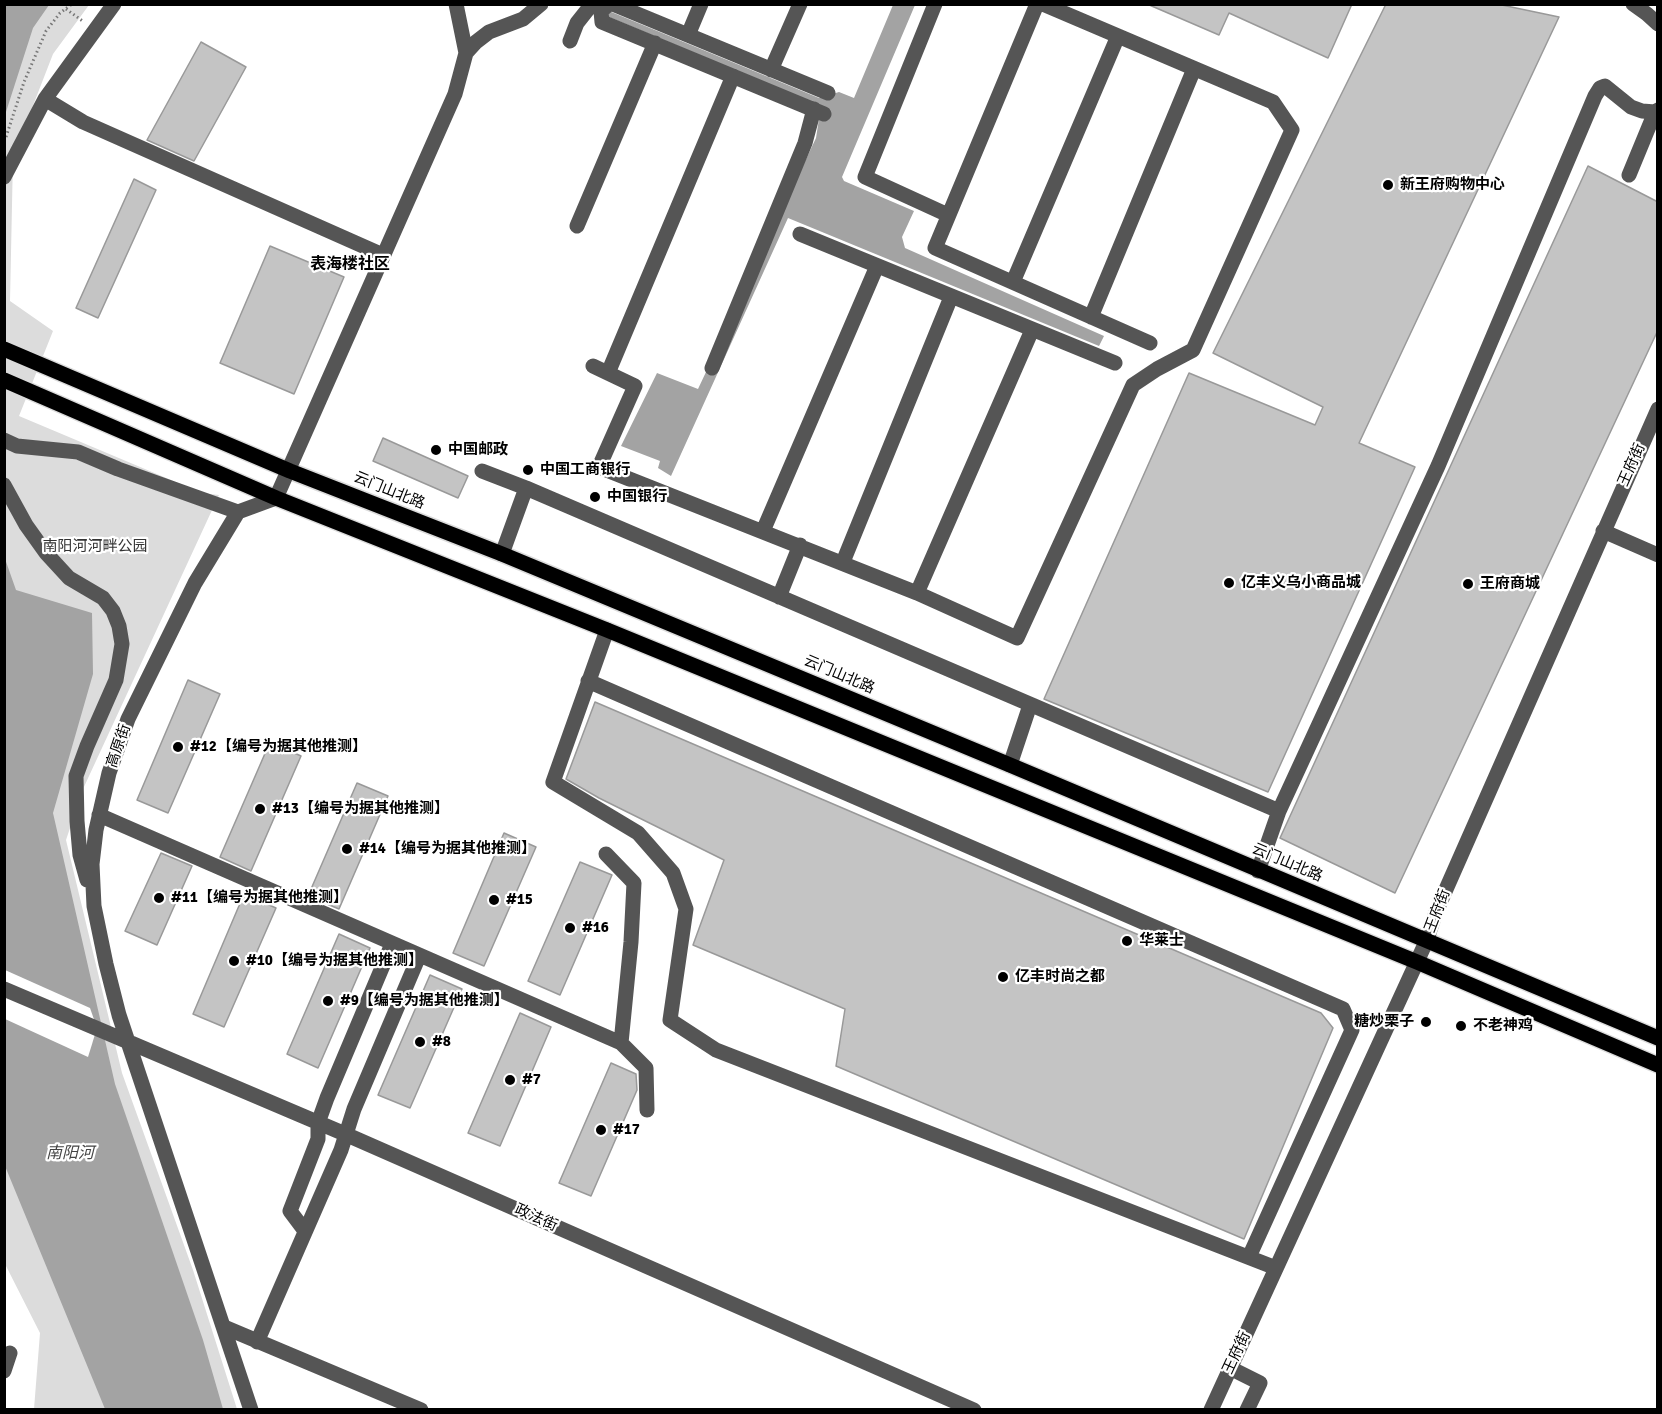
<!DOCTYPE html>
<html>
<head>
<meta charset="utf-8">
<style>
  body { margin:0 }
  #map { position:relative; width:1662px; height:1414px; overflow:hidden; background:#fff; font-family:Signika,sans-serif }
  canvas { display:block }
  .frame { position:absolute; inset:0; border:6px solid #000; pointer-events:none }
</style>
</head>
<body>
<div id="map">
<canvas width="1662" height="1414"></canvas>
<div class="frame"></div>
</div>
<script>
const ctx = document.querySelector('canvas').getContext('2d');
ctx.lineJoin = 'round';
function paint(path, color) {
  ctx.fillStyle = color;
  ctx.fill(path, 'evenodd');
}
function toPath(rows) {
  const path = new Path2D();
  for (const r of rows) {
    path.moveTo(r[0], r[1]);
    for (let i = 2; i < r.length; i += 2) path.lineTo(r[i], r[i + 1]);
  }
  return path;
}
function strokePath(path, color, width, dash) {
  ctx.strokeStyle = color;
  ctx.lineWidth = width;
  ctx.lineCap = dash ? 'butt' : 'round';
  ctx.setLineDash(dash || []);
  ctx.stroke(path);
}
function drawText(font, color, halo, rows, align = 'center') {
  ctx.font = font + ' Signika,"Noto Sans SC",sans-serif';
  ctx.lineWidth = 4.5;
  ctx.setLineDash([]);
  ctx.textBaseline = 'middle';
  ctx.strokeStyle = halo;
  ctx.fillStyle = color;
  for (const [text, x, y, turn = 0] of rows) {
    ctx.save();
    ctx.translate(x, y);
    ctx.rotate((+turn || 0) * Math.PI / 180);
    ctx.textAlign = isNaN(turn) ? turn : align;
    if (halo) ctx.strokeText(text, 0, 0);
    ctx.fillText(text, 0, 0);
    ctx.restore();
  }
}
paint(toPath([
  [5,5,89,5,53,54,13,157,10,301,53,331,19,416,202,493,219,495,83,789,66,840,122,1073,193,1270,237,1409,34,1409,40,1333,5,1264]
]), '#dcdcdc');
paint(toPath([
  [5,4,49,5,33,28,5,115],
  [893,5,915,5,842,177,844,181,914,211,902,237,905,248,1104,336,1099,346,788,218,671,476,658,468,660,461,621,446,657,373,698,389,816,138,821,106,609,17,609,11,819,98,839,92,854,98],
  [4,556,16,590,92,613,93,674,53,813,115,1084,203,1340,223,1409,105,1409,5,1166]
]), '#a3a3a3');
paint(toPath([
  [5,970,90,1008,97,1028,88,1057,5,1019]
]), '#fff');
const building = toPath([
  [1147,4,1352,4,1328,58,1229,13,1219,35,1147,4],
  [1386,4,1497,4,1559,17,1359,443,1415,467,1268,792,1044,699,1189,373,1315,425,1323,407,1213,353,1386,4],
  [201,42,246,67,194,161,147,140,201,42],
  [1588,166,1658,202,1658,330,1395,893,1280,838,1588,166],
  [134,179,156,190,98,318,76,308,134,179],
  [270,246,344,277,294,394,220,363,270,246],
  [383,438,468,476,458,498,373,461,383,438],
  [188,680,220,694,168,813,137,800,188,680],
  [595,702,1321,1013,1333,1028,1244,1239,836,1066,845,1009,693,945,724,860,599,798,566,779,595,702],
  [270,742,301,756,251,871,220,857,270,742],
  [357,783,388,796,339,909,308,896,357,783],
  [504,833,536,847,484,966,453,953,504,833],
  [161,853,192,866,157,945,125,931,161,853],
  [580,862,612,875,560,995,528,981,580,862],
  [244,894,276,908,224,1027,193,1014,244,894],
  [339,934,370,948,318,1068,287,1054,339,934],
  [430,975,462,989,410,1108,378,1095,430,975],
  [520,1013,551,1027,500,1146,468,1133,520,1013],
  [611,1063,636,1074,637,1090,591,1196,559,1183,611,1063]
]);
paint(building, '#c4c4c4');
strokePath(building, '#999', 1.5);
const major = toPath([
  [4,349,290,471,502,554,1010,765,1658,1038],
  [4,380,276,498,607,630,1417,962,1658,1065]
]);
strokePath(major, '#dbdbdb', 18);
strokePath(toPath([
  [66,9,84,22],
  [6,137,24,82,46,31,60,13,72,4]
]), '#777', 3, [1.5, 3]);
strokePath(toPath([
  [609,4,601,11,602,22,824,114],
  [613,4,828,93],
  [935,4,865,177,948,215],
  [1037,4,935,248,1150,343],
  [1633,4,1647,14,1658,24],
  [688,35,701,4],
  [570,41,577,23,592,4],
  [466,53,476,42,489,32,523,19,541,4],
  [771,70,800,4],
  [45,99,83,122,383,255],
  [1629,175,1655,112],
  [4,177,45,99,114,4],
  [577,226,655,43],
  [800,234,1115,363],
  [1013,282,1118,36],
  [1091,317,1194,69],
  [593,366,635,386,599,467,917,593,1017,638,1133,385,1157,369,1193,350,1292,130,1273,102,1043,4],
  [712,368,805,143,814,109],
  [608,373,733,76],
  [4,440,17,446,78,452,118,469,238,512],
  [482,471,526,488,1279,811],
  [4,485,26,525,46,553,69,578,103,598,113,611,119,626,122,644,116,680,87,746,76,776,77,821,80,855,87,880],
  [763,531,877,266],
  [1603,531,1658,555],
  [502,554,526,488],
  [843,562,951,297],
  [917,593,1032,330],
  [779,597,800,545],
  [607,630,553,782,638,833,673,873,686,909,670,1020,716,1050,1276,1268],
  [588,681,1343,1009,1352,1030,1249,1257],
  [1010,765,1030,705],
  [99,815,621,1043],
  [606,854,634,883,631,942,621,1043,646,1068,647,1110],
  [1258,871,1279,811,1438,466,1595,96,1600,88,1605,86,1631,107,1642,111,1655,112,1658,110],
  [4,989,345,1134,974,1410],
  [305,1231,290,1211,318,1139,318,1123,327,1098,392,944],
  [224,1327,421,1410],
  [257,1342,341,1150,354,1109,419,956],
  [1230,1368,1260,1383,1247,1410],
  [4,1371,10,1353],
  [251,1410,119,1015,106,964,94,906,92,864,96,830,109,773,128,719,195,583,238,512,276,498,455,94,466,53,456,4],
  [1211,1410,1426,942,1436,912,1658,409]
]), '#555', 15);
strokePath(major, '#000', 15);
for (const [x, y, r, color] of [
  [1388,185,6,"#000"],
  [436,450,6,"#000"],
  [528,470,6,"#000"],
  [595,497,6,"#000"],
  [1229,583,6,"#000"],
  [1468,584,6,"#000"],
  [178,747,6,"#000"],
  [260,809,6,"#000"],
  [347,849,6,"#000"],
  [159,898,6,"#000"],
  [494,900,6,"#000"],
  [570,928,6,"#000"],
  [1127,941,6,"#000"],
  [234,961,6,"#000"],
  [1003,977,6,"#000"],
  [328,1001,6,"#000"],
  [1426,1022,6,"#000"],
  [1461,1026,6,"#000"],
  [420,1042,6,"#000"],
  [510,1080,6,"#000"],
  [601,1130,6,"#000"]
]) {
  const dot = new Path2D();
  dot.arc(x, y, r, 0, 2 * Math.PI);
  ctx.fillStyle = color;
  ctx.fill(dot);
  strokePath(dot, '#fff', 2);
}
drawText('bold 15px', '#000', '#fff', [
  ["新王府购物中心",1400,185],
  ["中国邮政",448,450],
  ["中国工商银行",540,470],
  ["中国银行",607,497],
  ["亿丰义乌小商品城",1241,583],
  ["王府商城",1480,584],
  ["#12【编号为据其他推测】",190,747],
  ["#13【编号为据其他推测】",272,809],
  ["#14【编号为据其他推测】",359,849],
  ["#11【编号为据其他推测】",171,898],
  ["#15",506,900],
  ["#16",582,928],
  ["华莱士",1139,941],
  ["#10【编号为据其他推测】",246,961],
  ["亿丰时尚之都",1015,977],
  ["#9【编号为据其他推测】",340,1001],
  ["糖炒栗子",1414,1022,"right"],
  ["不老神鸡",1473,1026],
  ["#8",432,1042],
  ["#7",522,1080],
  ["#17",613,1130]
], 'left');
drawText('15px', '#000', '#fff', [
  ["王府街",1632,465,-66],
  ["云门山北路",389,491,22],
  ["云门山北路",839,675,23],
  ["高原街",119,746,-71],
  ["云门山北路",1287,863,23],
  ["王府街",1438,911,-69],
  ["政法街",536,1218,24],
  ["王府街",1237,1353,-65]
]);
drawText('15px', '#333', '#fff', [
  ["南阳河河畔公园",95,547]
]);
drawText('bold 16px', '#000', '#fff', [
  ["表海楼社区",350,265]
]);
drawText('italic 16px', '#444', '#fff', [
  ["南阳河",70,1154]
]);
</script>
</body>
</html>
